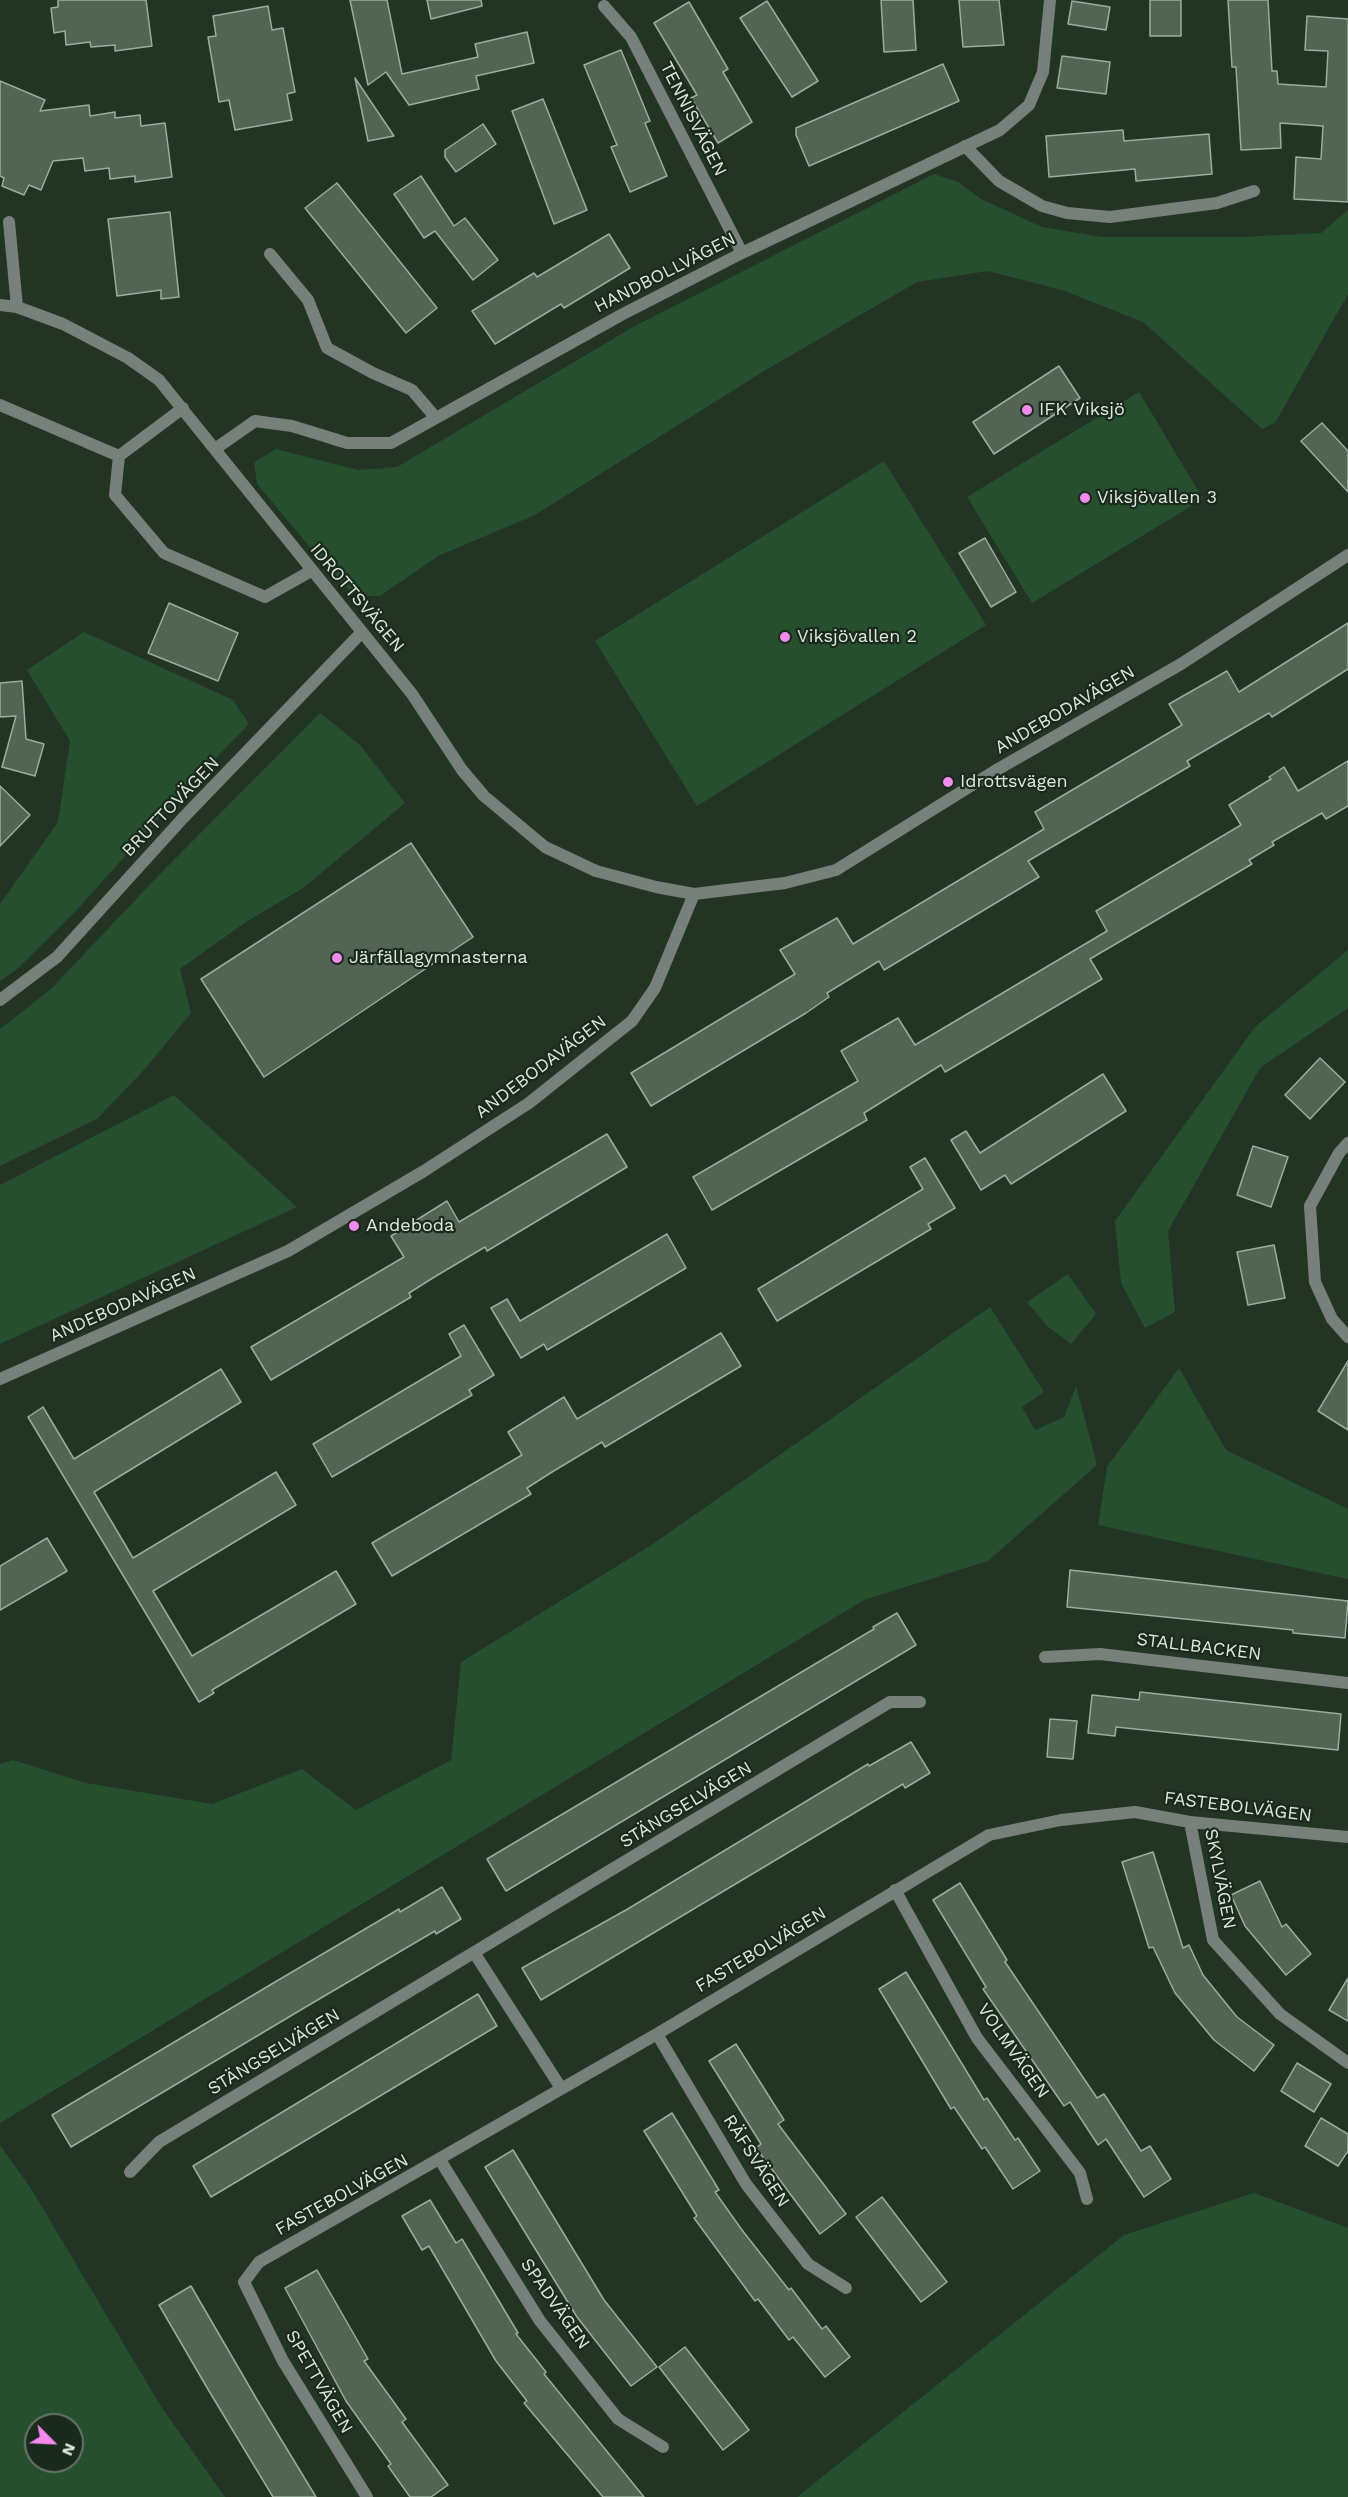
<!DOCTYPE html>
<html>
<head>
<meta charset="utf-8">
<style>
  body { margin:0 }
  #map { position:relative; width:1348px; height:2497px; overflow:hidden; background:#233425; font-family:"Work Sans",sans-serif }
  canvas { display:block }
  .north { position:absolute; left:24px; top:2413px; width:60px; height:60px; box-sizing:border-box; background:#19291c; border:2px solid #68756a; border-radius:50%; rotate:114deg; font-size:16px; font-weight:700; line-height:24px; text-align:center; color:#dee8df }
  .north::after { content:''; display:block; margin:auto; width:21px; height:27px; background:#f489f0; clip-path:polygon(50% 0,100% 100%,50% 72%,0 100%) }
</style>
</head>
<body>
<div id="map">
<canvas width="1348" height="2497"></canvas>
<div class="north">N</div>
</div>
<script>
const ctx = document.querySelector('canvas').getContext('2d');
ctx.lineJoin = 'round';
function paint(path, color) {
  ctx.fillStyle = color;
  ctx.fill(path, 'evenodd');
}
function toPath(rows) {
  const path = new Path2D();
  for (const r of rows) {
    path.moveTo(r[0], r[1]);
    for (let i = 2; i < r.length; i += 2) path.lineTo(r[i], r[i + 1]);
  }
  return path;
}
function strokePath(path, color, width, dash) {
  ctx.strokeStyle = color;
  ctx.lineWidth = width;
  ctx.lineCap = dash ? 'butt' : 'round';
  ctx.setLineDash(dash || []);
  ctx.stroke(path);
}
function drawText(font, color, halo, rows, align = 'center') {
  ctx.font = font + ' "Work Sans",sans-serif';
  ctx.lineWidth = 4.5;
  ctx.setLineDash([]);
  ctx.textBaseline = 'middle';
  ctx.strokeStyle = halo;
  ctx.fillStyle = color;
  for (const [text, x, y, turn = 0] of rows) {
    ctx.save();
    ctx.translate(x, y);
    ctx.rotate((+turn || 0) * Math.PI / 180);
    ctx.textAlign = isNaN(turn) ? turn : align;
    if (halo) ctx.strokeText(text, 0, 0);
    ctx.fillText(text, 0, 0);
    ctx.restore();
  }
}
paint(toPath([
  [934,174,958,182,981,199,1042,227,1101,237,1241,237,1321,233,1348,210,1348,294,1275,423,1262,429,1143,322,1062,290,988,271,917,282,764,371,535,515,438,556,380,596,358,596,339,582,257,484,254,462,276,449,358,470,397,467,633,327],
  [1139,392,1203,499,1032,603,967,497],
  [884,461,986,625,697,806,595,641],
  [84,632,233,700,249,724,167,809,75,912,16,970,0,981,0,904,58,822,70,741,27,670],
  [320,713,360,745,405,803,303,888,246,922,180,969,191,1013,145,1069,97,1119,0,1166,0,1029,51,989,158,876],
  [1348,950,1348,1008,1260,1068,1168,1231,1175,1312,1145,1328,1121,1283,1115,1221,1255,1027],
  [174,1095,297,1207,0,1344,0,1185],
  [1068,1274,1096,1314,1071,1344,1047,1326,1027,1302],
  [990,1307,1044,1392,1022,1407,1035,1430,1064,1417,1076,1386,1097,1465,988,1561,864,1600,0,2123,0,1764,13,1760,86,1783,212,1804,302,1769,356,1810,451,1760,461,1662,653,1544],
  [1179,1368,1226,1450,1348,1509,1348,1579,1098,1525,1107,1467],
  [0,2145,30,2187,162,2408,225,2497,0,2497],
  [36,2425,72,2425,72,2461,36,2461],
  [1254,2193,1348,2228,1348,2497,797,2497,1124,2235]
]), '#264f2e');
const building = toPath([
  [58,0,146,0,152,46,115,51,115,45,91,47,90,42,66,45,65,31,54,33,51,8,58,7,58,0],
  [350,0,387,0,402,74,478,57,475,44,527,32,534,63,476,76,479,89,409,105,386,72,368,85,350,0],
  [427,0,481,0,482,6,431,19,427,0],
  [881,0,913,0,916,50,884,52,881,0],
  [959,0,999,0,1004,45,963,47,959,0],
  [1150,0,1181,0,1181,36,1150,36,1150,0],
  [1228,0,1268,0,1272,71,1277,71,1278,84,1326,87,1328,51,1305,50,1307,16,1348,19,1348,202,1294,199,1296,157,1321,159,1323,126,1280,123,1281,148,1241,150,1236,67,1232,67,1228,0],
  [767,1,818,81,792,97,740,18,767,1],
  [1072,1,1110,7,1106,30,1068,24,1072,1],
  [689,2,728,69,723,72,752,122,718,143,691,98,697,95,654,23,689,2],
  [268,6,272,30,283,28,295,92,287,94,292,120,235,130,229,100,219,102,208,37,216,36,213,16,268,6],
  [621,50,650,121,645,123,667,176,630,192,611,147,617,145,584,65,621,50],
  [1062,56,1110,62,1106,94,1057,88,1062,56],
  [943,64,959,101,809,166,796,135,796,128,943,64],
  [355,78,394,136,368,141,355,78],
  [0,81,45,100,40,111,89,105,90,116,115,112,115,118,140,115,141,126,165,123,172,177,135,182,135,176,110,179,109,168,85,171,83,158,53,161,41,190,29,185,24,195,2,186,4,178,0,176,0,81],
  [543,99,587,210,554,224,512,111,543,99],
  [483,124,496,144,456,172,445,157,445,150,483,124],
  [1123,130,1124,141,1209,134,1212,174,1136,181,1135,169,1049,177,1046,136,1123,130],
  [421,176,454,226,465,218,498,260,473,280,435,231,424,238,394,194,421,176],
  [337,183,437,308,406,333,305,208,337,183],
  [170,212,179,297,161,299,161,290,117,296,108,219,170,212],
  [609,234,630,268,564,308,561,304,495,344,472,311,534,273,537,277,609,234],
  [1059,366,1080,398,994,454,973,422,1059,366],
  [1322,423,1348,451,1348,492,1301,441,1322,423],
  [985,538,1016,592,991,607,959,553,985,538],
  [169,603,238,633,218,681,148,653,169,603],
  [1348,623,1348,669,1272,717,1269,713,1187,761,1190,766,1028,861,1039,877,884,970,879,961,827,993,829,997,806,1013,651,1106,631,1073,795,974,780,950,837,918,853,944,1044,829,1035,812,1182,725,1169,704,1227,671,1239,692,1348,623],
  [22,681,26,739,44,744,35,776,2,767,16,716,0,717,0,683,22,681],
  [1348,761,1348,806,1326,819,1322,813,1272,842,1274,845,1249,860,1252,864,1090,959,1102,979,945,1072,941,1065,864,1113,867,1120,712,1210,693,1177,858,1081,841,1051,898,1018,915,1045,1107,931,1096,911,1241,825,1229,805,1271,779,1269,777,1284,767,1298,791,1348,761],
  [0,786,30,815,0,846,0,786],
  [411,843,473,937,264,1077,201,979,411,843],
  [1320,1058,1345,1082,1310,1119,1285,1095,1320,1058],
  [1103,1074,1126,1111,1011,1184,1005,1175,981,1190,951,1140,966,1131,980,1153,1103,1074],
  [607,1134,627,1167,487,1251,485,1247,436,1276,409,1293,411,1297,271,1380,251,1347,404,1257,391,1236,447,1201,459,1222,607,1134],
  [1253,1146,1288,1157,1271,1207,1237,1195,1253,1146],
  [925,1158,955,1208,928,1224,931,1229,777,1321,758,1289,923,1189,910,1167,925,1158],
  [667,1234,686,1268,547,1350,544,1344,521,1358,491,1308,507,1299,520,1321,667,1234],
  [1274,1245,1285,1298,1248,1305,1237,1252,1274,1245],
  [464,1325,494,1375,469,1390,472,1395,332,1477,313,1444,461,1356,449,1334,464,1325],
  [721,1333,741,1366,605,1447,602,1442,552,1472,527,1488,531,1494,392,1576,372,1543,522,1455,508,1432,564,1397,577,1419,721,1333],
  [1348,1361,1348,1430,1318,1411,1348,1361],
  [221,1369,241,1402,94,1492,133,1558,276,1472,296,1505,153,1591,192,1656,336,1571,356,1604,212,1690,214,1693,199,1702,28,1417,43,1407,74,1459,221,1369],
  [47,1538,67,1571,0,1610,0,1566,47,1538],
  [1070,1570,1348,1601,1345,1638,1293,1633,1293,1630,1067,1607,1070,1570],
  [897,1613,916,1645,506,1891,487,1859,874,1629,873,1627,897,1613],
  [1140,1692,1341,1714,1338,1750,1116,1727,1115,1736,1088,1733,1092,1695,1139,1700,1140,1692],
  [1050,1719,1077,1721,1073,1759,1047,1757,1050,1719],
  [911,1742,930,1773,905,1788,903,1784,541,2000,522,1968,626,1910,868,1764,869,1766,911,1742],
  [1153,1852,1183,1948,1189,1945,1203,1975,1237,2017,1274,2045,1254,2071,1214,2040,1175,1993,1153,1947,1149,1948,1122,1862,1153,1852],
  [1260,1881,1282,1927,1286,1924,1311,1954,1286,1975,1245,1926,1231,1895,1260,1881],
  [960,1883,1007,1960,1005,1962,1097,2098,1104,2094,1141,2151,1150,2146,1171,2179,1144,2197,1106,2139,1098,2145,1070,2102,1064,2106,983,1989,986,1987,933,1900,960,1883],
  [442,1887,461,1919,436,1934,435,1931,309,2005,71,2147,52,2115,270,1985,399,1909,400,1912,442,1887],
  [906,1972,984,2100,987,2098,1015,2140,1018,2138,1040,2171,1013,2189,985,2147,982,2149,954,2107,951,2109,879,1989,906,1972],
  [1348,1978,1348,2021,1329,2010,1348,1978],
  [478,1994,497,2026,211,2197,193,2166,478,1994],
  [736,2044,784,2120,778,2124,846,2214,820,2234,756,2148,761,2144,709,2061,736,2044],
  [1297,2063,1331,2084,1314,2112,1281,2091,1297,2063],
  [672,2113,719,2190,715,2192,742,2230,789,2290,791,2288,822,2329,826,2326,850,2357,825,2377,793,2337,789,2340,758,2299,755,2301,694,2218,697,2216,644,2131,672,2113],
  [1321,2118,1348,2134,1348,2151,1338,2166,1305,2146,1321,2118],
  [513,2150,604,2300,657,2367,631,2386,577,2317,485,2167,513,2150],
  [882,2197,947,2282,921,2302,856,2217,882,2197],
  [430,2200,456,2243,462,2239,518,2333,516,2334,546,2372,544,2374,644,2497,603,2497,524,2403,527,2401,496,2361,429,2246,422,2250,402,2216,430,2200],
  [317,2270,368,2359,364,2361,406,2419,402,2422,448,2485,431,2497,410,2497,388,2466,391,2464,346,2401,285,2288,317,2270],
  [191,2286,256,2398,316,2497,273,2497,209,2391,159,2305,191,2286],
  [685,2347,749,2430,723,2450,659,2367,685,2347]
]);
paint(building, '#526454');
strokePath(building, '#9aae9d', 1.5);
strokePath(toPath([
  [604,6,631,37,742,253],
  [965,146,999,181,1042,206,1067,213,1110,217,1217,203,1254,191],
  [9,222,17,307],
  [270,254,308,300,327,348,373,373,412,390,436,418],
  [0,305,17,307,63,324,128,358,159,380,412,694,462,770,484,796,545,847,596,871,656,887,694,894,785,883,836,870,993,772,1181,664,1348,555],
  [0,405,119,456],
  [183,408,119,456,115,495,164,553,265,597,311,571],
  [215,449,255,421,292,426,347,443,391,443,623,314,742,253,1000,130,1029,105,1043,72,1050,0],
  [0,1000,57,957,183,818,362,632],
  [1348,1143,1339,1153,1310,1206,1315,1282,1332,1319,1348,1337],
  [0,1379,288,1251,424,1171,529,1103,632,1021,655,988,694,894],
  [1045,1657,1100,1654,1348,1683],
  [1190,1822,1213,1940,1280,2014,1348,2063],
  [895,1890,977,2038,1080,2173,1087,2199],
  [475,1954,561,2088],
  [657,2034,746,2184,808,2264,846,2288],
  [440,2160,540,2321,618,2419,663,2447],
  [130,2172,159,2142,890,1702,920,1702],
  [367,2497,283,2361,244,2282,259,2262,657,2034,989,1835,1061,1820,1135,1812,1190,1822,1348,1837]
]), '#788179', 12);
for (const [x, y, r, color] of [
  [1027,410,6,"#f489f0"],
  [1085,498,6,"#f489f0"],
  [785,637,6,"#f489f0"],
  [948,782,6,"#f489f0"],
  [337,958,6,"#f489f0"],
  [354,1226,6,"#f489f0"]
]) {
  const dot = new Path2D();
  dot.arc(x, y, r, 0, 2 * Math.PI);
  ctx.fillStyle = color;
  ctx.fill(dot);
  strokePath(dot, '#19291c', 2);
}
drawText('18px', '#dee8df', '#19291c', [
  ["TENNISVÄGEN",693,119,63],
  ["HANDBOLLVÄGEN",665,273,-27],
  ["IDROTTSVÄGEN",357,598,50],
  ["ANDEBODAVÄGEN",1065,710,-30],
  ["BRUTTOVÄGEN",171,807,-46],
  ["ANDEBODAVÄGEN",541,1067,-37],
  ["ANDEBODAVÄGEN",123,1305,-24],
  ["STALLBACKEN",1199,1647,7],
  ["STÄNGSELVÄGEN",686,1805,-31],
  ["FASTEBOLVÄGEN",1238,1807,7],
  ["SKYLVÄGEN",1220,1879,79],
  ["FASTEBOLVÄGEN",761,1950,-31],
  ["VOLMVÄGEN",1013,2051,55],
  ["STÄNGSELVÄGEN",274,2052,-31],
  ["RÄFSVÄGEN",756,2161,57],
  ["FASTEBOLVÄGEN",342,2195,-29],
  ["SPADVÄGEN",555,2304,55],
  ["SPETTVÄGEN",319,2382,60]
]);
drawText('18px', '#dee8df', '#19291c', [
  ["IFK Viksjö",1039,410],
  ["Viksjövallen 3",1097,498],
  ["Viksjövallen 2",797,637],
  ["Idrottsvägen",960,782],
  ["Järfällagymnasterna",349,958],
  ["Andeboda",366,1226]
], 'left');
</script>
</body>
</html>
